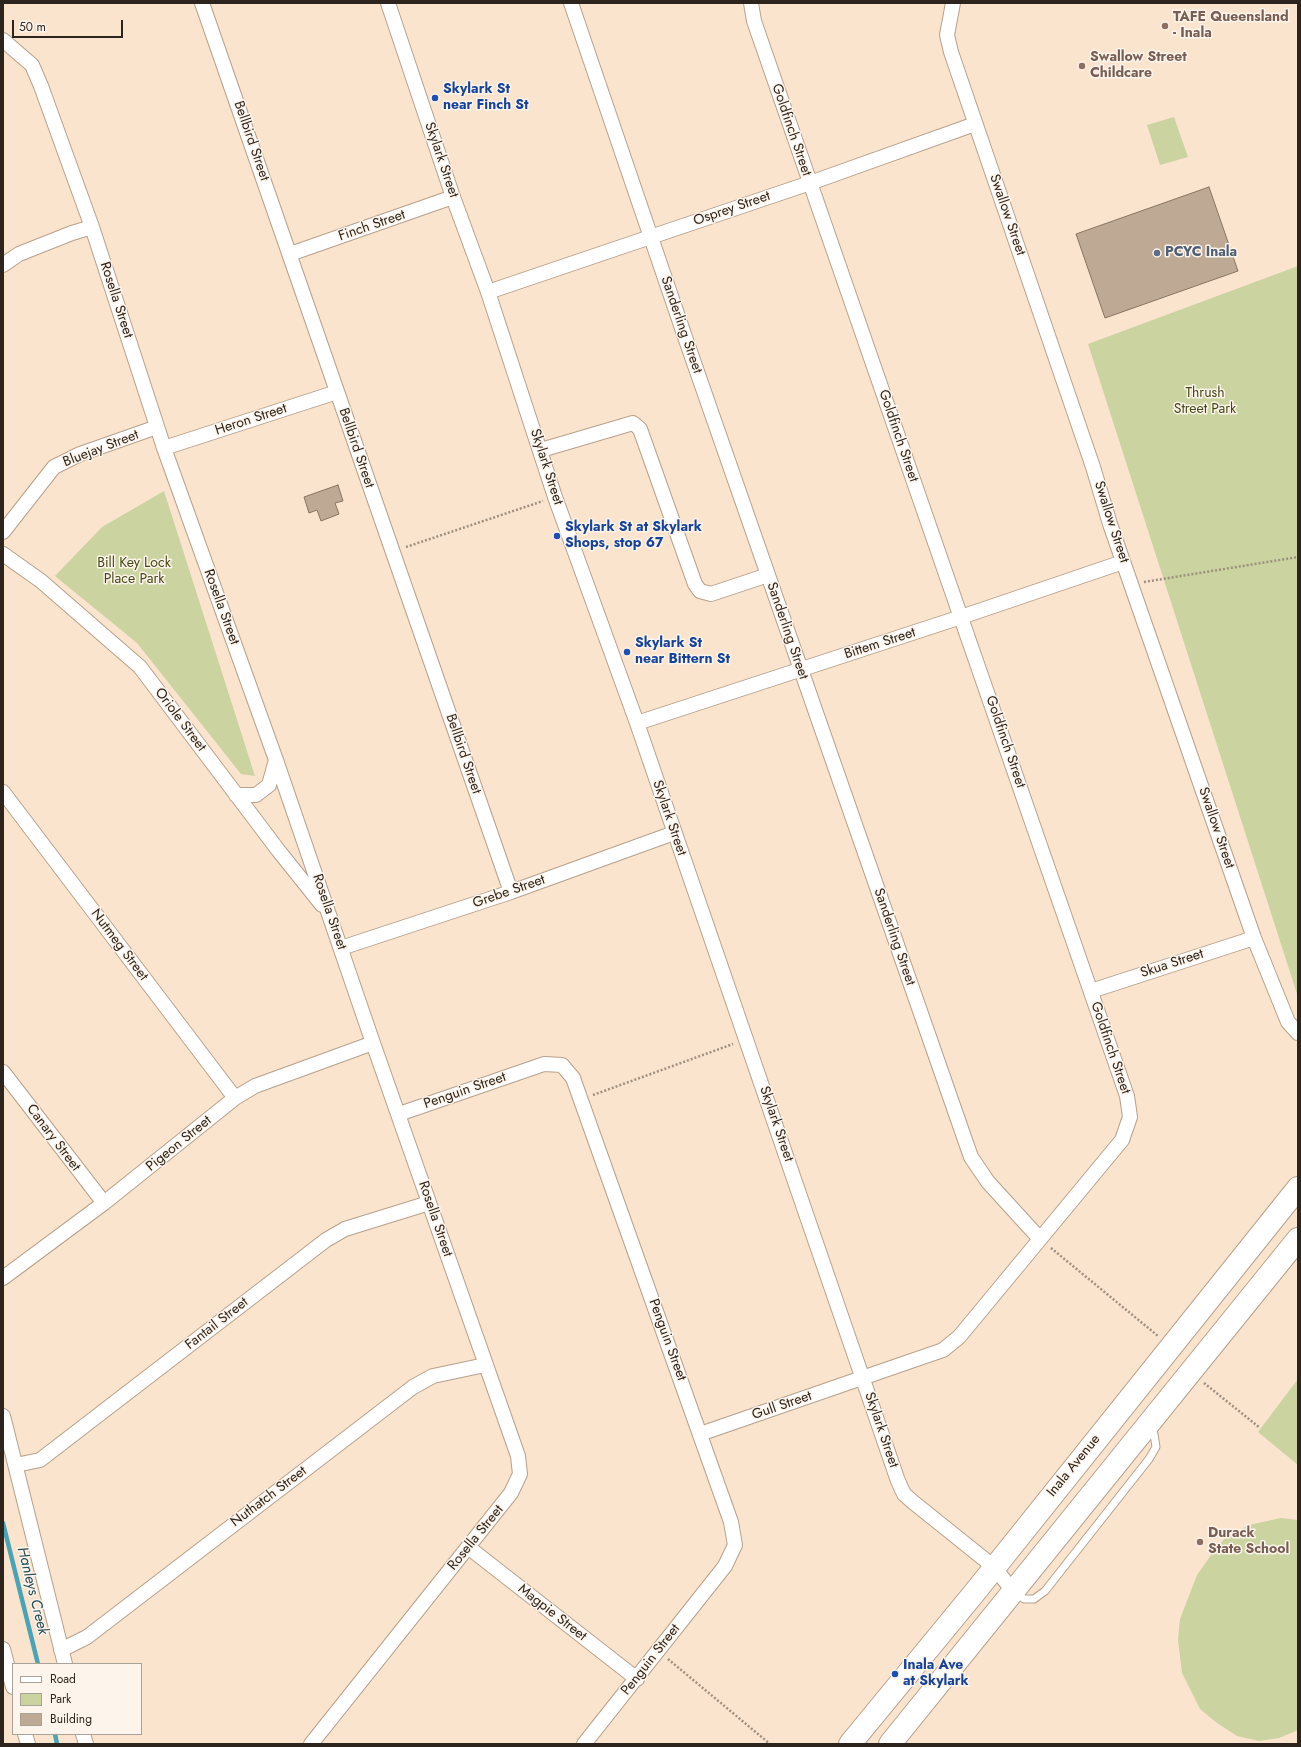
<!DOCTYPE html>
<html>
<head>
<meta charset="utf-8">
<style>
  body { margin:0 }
  #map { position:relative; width:1301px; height:1747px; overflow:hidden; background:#fae4ce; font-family:Jost,sans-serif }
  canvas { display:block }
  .frame { position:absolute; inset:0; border:4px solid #2d251d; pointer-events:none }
  .legend { position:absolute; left:12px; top:1663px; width:130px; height:72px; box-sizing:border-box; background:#fdf4eb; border:1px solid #aaa199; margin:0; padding:5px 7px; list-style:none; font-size:12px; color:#2d251d }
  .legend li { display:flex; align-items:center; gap:8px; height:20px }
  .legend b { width:20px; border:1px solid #aaa199 }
  .scale { position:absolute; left:12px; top:20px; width:111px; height:18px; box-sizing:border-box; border:2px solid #2d251d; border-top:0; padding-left:5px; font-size:12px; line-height:14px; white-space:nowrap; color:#2d251d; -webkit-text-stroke:3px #fdf4eb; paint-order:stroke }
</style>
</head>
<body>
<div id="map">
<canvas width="1301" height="1747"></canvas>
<div class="frame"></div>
<ul class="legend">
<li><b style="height:5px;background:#fff"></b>Road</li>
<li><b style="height:11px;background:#cbd3a0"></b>Park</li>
<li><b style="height:11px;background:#bea994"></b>Building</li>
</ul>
<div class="scale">50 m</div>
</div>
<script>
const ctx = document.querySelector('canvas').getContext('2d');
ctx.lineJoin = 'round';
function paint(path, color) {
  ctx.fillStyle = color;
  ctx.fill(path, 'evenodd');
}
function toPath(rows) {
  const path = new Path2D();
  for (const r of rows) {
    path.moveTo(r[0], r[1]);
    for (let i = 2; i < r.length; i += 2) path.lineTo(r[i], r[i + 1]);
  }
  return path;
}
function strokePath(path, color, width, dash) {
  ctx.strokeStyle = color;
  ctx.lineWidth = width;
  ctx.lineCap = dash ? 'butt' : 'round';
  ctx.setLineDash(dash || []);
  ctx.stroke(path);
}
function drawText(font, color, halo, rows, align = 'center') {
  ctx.font = font + ' Jost,sans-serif';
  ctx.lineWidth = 3;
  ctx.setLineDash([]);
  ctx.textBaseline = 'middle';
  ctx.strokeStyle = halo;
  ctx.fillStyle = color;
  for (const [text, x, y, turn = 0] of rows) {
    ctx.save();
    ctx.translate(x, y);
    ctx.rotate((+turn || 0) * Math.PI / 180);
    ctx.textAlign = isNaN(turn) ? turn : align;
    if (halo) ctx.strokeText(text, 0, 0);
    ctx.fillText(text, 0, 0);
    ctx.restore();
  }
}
paint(toPath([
  [1174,117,1188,157,1160,165,1147,125],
  [1298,266,1298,997,1088,344],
  [164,491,255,776,241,774,137,643,55,576,102,527],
  [1298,1379,1298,1465,1258,1432],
  [1281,1518,1298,1520,1298,1730,1279,1738,1259,1741,1237,1736,1217,1723,1200,1709,1182,1673,1178,1640,1180,1619,1197,1575,1211,1555,1226,1537,1249,1525]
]), '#cbd3a0');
strokePath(toPath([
  [3,1523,38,1664],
  [55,1734,57,1744]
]), '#48a4b6', 4.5);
const building = toPath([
  [1209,187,1238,271,1105,318,1076,234,1209,187],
  [338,485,343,501,335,503,339,514,321,521,317,510,309,513,304,497,338,485]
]);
paint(building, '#bea994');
strokePath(building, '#877460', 1);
const lane = toPath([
  [1016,1593,1024,1599,1034,1599,1045,1591,1149,1459,1156,1447,1154,1434,1149,1426]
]);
const street = toPath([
  [202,3,511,892],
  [388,3,453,197,488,292,555,497,637,723,898,1481,904,1494,913,1502,994,1567,1013,1591],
  [571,3,685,337,971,1157,988,1182,1040,1239],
  [953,3,947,35,951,52,1093,467,1110,524,1254,938,1288,1022,1298,1033],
  [3,40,32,65,41,86,92,227,164,448,276,760,373,1043,518,1456,520,1474,511,1493,311,1744],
  [290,254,453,197],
  [3,265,19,254,72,233,92,227],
  [488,292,810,183,975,124],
  [164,448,337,392],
  [541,450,633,423,640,429,695,584,700,591,711,594,768,575],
  [3,532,54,467,80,454,157,427],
  [3,554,41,581,140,667,278,850,322,905],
  [637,723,961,617,1123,562],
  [3,792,235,1098],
  [236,795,256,795,269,785,276,760],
  [341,948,511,892,674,833],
  [1091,991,1254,938],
  [3,1072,104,1203],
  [399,1114,544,1064,562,1065,573,1078,731,1522,735,1545,725,1566,584,1744],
  [3,1278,104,1203,235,1098,255,1086,373,1043],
  [3,1416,65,1664],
  [700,1434,943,1350,959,1337,1122,1140,1130,1117,1127,1096,754,21,751,3],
  [16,1465,40,1460,326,1240,345,1229,429,1203],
  [468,1547,637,1679],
  [3,1649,13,1687],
  [61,1650,87,1637,413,1387,433,1376,485,1365],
  [25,1734,28,1744],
  [83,1734,86,1744]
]);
const primary = toPath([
  [850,1744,975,1592,1298,1188],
  [890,1744,1298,1239]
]);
strokePath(lane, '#b6a18c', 9);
strokePath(street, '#b6a18c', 16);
strokePath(primary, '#b6a18c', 24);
strokePath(toPath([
  [406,547,543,501],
  [1144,582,1298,557],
  [593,1095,733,1044],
  [1051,1248,1158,1336],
  [1204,1383,1260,1428],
  [668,1659,770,1744]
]), '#9e8f7f', 2.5, [2, 2]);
strokePath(lane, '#fff', 7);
strokePath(street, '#fff', 14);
strokePath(primary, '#fff', 22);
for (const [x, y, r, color] of [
  [1165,26,4,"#8d6e63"],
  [1082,66,4,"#8d6e63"],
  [435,98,4,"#1a4fb4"],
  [1157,253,4,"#5c6f8a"],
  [557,536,4,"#1a4fb4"],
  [627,652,4,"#1a4fb4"],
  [1200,1542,4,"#8d6e63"],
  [895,1674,4,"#1a4fb4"]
]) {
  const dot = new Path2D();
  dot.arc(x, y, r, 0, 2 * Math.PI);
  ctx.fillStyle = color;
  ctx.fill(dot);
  strokePath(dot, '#fdf4eb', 1.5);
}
drawText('bold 14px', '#785e54', '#fdf4eb', [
  ["TAFE Queensland",1173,18],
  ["- Inala",1173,34],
  ["Swallow Street",1090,58],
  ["Childcare",1090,74],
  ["Durack",1208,1534],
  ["State School",1208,1550]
], 'left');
drawText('bold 14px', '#164399', '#fdf4eb', [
  ["Skylark St",443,90],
  ["near Finch St",443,106],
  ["Skylark St at Skylark",565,528],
  ["Shops, stop 67",565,544],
  ["Skylark St",635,644],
  ["near Bittern St",635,660],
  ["Inala Ave",903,1666],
  ["at Skylark",903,1682]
], 'left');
drawText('14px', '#2d251d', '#fdf4eb', [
  ["Goldfinch Street",791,130,71],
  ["Bellbird Street",251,141,71],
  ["Skylark Street",441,160,71],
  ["Osprey Street",732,209,-19],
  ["Swallow Street",1007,215,71],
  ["Finch Street",372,226,-19],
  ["Rosella Street",116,300,72],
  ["Sanderling Street",681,325,71],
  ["Heron Street",251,420,-18],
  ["Goldfinch Street",898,436,71],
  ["Bellbird Street",356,448,71],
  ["Bluejay Street",101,449,-21],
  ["Skylark Street",546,467,72],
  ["Swallow Street",1111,522,72],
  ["Rosella Street",221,607,70],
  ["Sanderling Street",787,631,71],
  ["Bittem Street",880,644,-18],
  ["Oriole Street",180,720,53],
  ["Goldfinch Street",1005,742,71],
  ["Bellbird Street",463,754,71],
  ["Skylark Street",669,818,71],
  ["Swallow Street",1216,828,71],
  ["Grebe Street",509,892,-19],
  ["Rosella Street",329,912,71],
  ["Sanderling Street",894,937,71],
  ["Nutmeg Street",119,945,53],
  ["Skua Street",1172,964,-18],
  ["Goldfinch Street",1110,1048,71],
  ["Penguin Street",465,1091,-19],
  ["Skylark Street",776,1124,71],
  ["Canary Street",53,1138,53],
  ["Pigeon Street",179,1144,-39],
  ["Rosella Street",435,1219,71],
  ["Fantail Street",217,1324,-38],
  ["Penguin Street",667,1340,70],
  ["Gull Street",782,1406,-19],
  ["Skylark Street",881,1430,71],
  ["Inala Avenue",1074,1466,-51],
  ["Nuthatch Street",269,1497,-37],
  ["Rosella Street",476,1538,-51],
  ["Magpie Street",552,1613,38],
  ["Penguin Street",651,1660,-52]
]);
drawText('bold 14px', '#4e5e75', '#fdf4eb', [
  ["PCYC Inala",1165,253]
], 'left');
drawText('14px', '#424815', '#fdf4eb', [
  ["Thrush",1205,394],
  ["Street Park",1205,410],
  ["Bill Key Lock",134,564],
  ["Place Park",134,580]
]);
drawText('italic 15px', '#244d55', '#fdf4eb', [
  ["Hanleys Creek",32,1591,76]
]);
</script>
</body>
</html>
